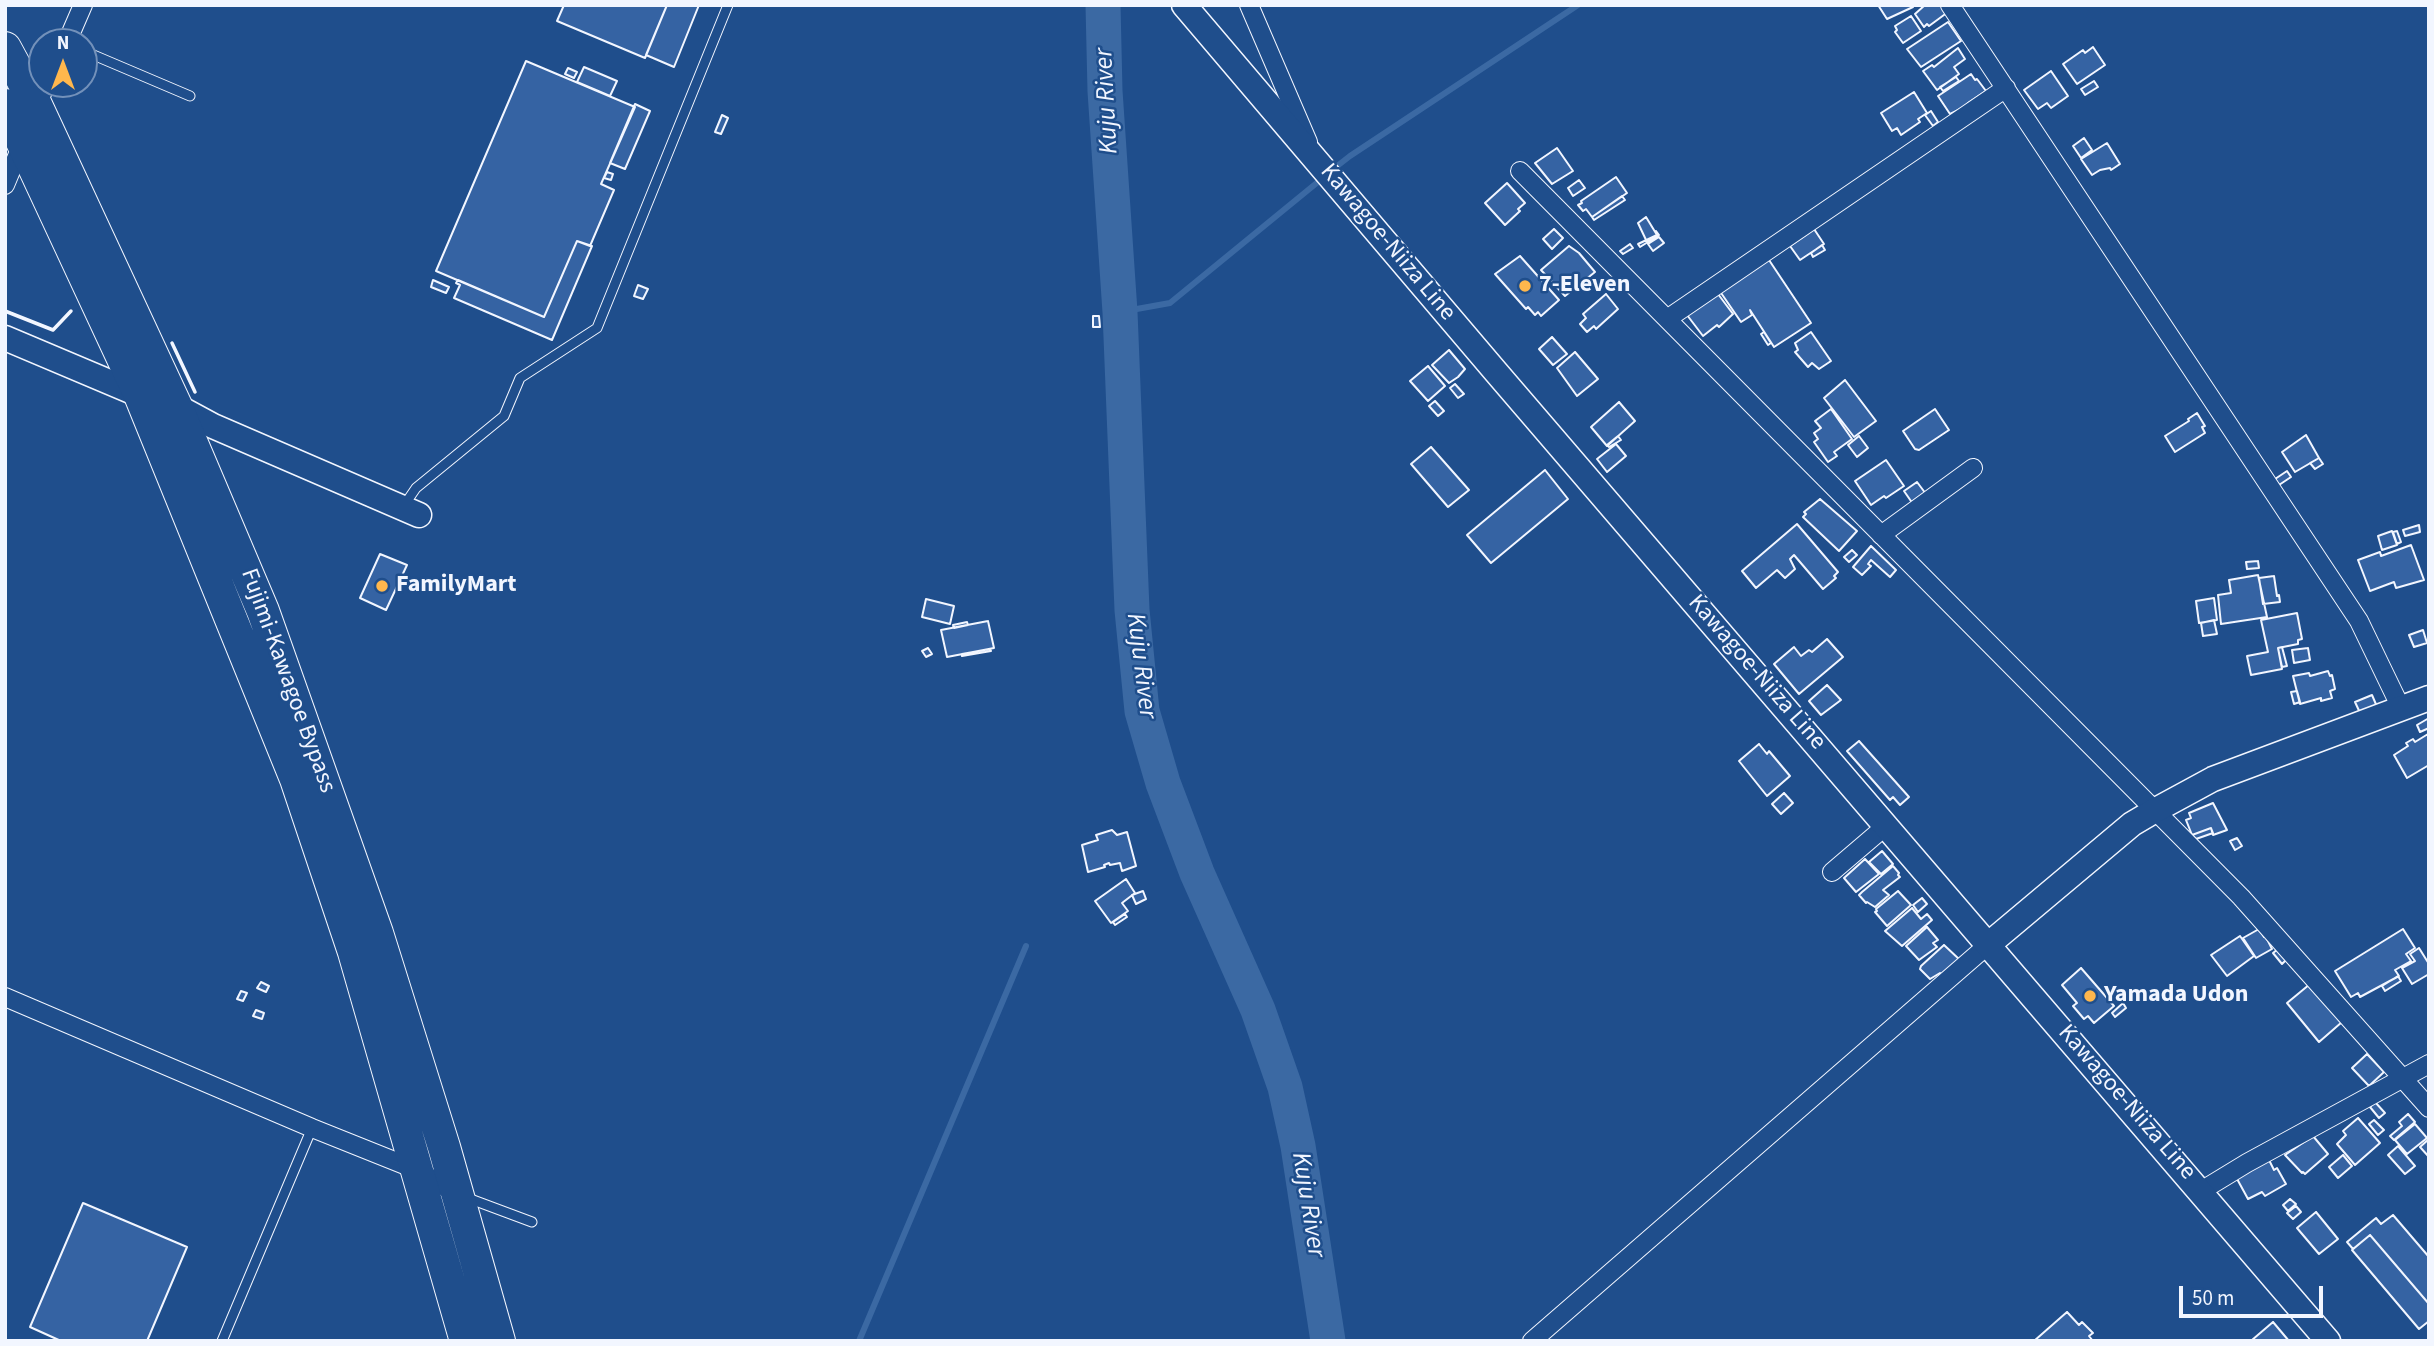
<!DOCTYPE html>
<html>
<head>
<meta charset="utf-8">
<style>
  body { margin:0 }
  #map { position:relative; width:2434px; height:1346px; overflow:hidden; background:#1f4e8c; font-family:"Source Sans 3",sans-serif }
  canvas { display:block }
  .frame { position:absolute; inset:0; border:7px solid #f2f6ff; pointer-events:none }
  .north { position:absolute; left:28px; top:28px; width:70px; height:70px; box-sizing:border-box; background:#1f4e8c; border:2px solid #7391ba; border-radius:50%; rotate:0deg; font-size:19px; font-weight:700; line-height:28px; text-align:center; color:#f2f6ff }
  .north::after { content:''; display:block; margin:auto; width:24px; height:32px; background:#ffb74d; clip-path:polygon(50% 0,100% 100%,50% 72%,0 100%) }
  .scale { position:absolute; left:2179px; top:1286px; width:144px; height:32px; box-sizing:border-box; border:4px solid #f2f6ff; border-top:0; padding-left:9px; font-size:21px; line-height:24px; white-space:nowrap; color:#f2f6ff; -webkit-text-stroke:5px #1f4e8c; paint-order:stroke }
</style>
</head>
<body>
<div id="map">
<canvas width="2434" height="1346"></canvas>
<div class="frame"></div>
<div class="north">N</div>
<div class="scale">50 m</div>
</div>
<script>
const ctx = document.querySelector('canvas').getContext('2d');
ctx.lineJoin = 'round';
function toPath(rows) {
  const path = new Path2D();
  for (const r of rows) {
    path.moveTo(r[0], r[1]);
    for (let i = 2; i < r.length; i += 2) path.lineTo(r[i], r[i + 1]);
  }
  return path;
}
function strokePath(path, color, width, dash) {
  ctx.strokeStyle = color;
  ctx.lineWidth = width;
  ctx.lineCap = dash ? 'butt' : 'round';
  ctx.setLineDash(dash || []);
  ctx.stroke(path);
}
function paint(path, color) {
  ctx.fillStyle = color;
  ctx.fill(path, 'evenodd');
}
function drawText(font, color, halo, rows, align = 'center') {
  ctx.font = font + ' "Source Sans 3",sans-serif';
  ctx.lineWidth = 5;
  ctx.setLineDash([]);
  ctx.textBaseline = 'middle';
  ctx.strokeStyle = halo;
  ctx.fillStyle = color;
  for (const [text, x, y, turn = 0] of rows) {
    ctx.save();
    ctx.translate(x, y);
    ctx.rotate((+turn || 0) * Math.PI / 180);
    ctx.textAlign = isNaN(turn) ? turn : align;
    if (halo) ctx.strokeText(text, 0, 0);
    ctx.fillText(text, 0, 0);
    ctx.restore();
  }
}
strokePath(toPath([
  [1332,170,1350,156,1578,5],
  [1120,312,1170,303,1324,177],
  [859,1341,1026,946]
]), '#3b69a3', 6);
strokePath(toPath([
  [1103,5,1105,91,1120,312,1132,610,1142,711,1163,783,1197,873,1258,1010,1285,1087,1298,1146,1328,1341]
]), '#3b69a3', 35);
const building = toPath([
  [564,5,667,5,645,58,557,21,564,5],
  [667,5,699,5,674,67,646,55,667,5],
  [1878,5,1912,5,1913,7,1887,19,1878,5],
  [1942,5,1948,12,1929,26,1927,24,1924,27,1915,14,1925,5,1942,5],
  [1911,16,1921,31,1903,43,1895,32,1897,30,1895,26,1911,16],
  [1948,22,1961,41,1921,67,1907,49,1948,22],
  [2093,47,2105,65,2077,84,2063,64,2083,50,2085,53,2093,47],
  [1958,48,1965,59,1954,67,1959,74,1937,90,1923,71,1932,65,1934,67,1958,48],
  [526,61,635,107,601,184,614,190,590,246,577,241,544,317,436,271,526,61],
  [584,67,617,81,610,96,577,82,584,67],
  [568,68,577,72,574,78,565,74,568,68],
  [2051,71,2068,96,2051,108,2047,103,2038,109,2024,90,2051,71],
  [1971,74,1975,80,1977,79,1986,91,1968,103,1969,105,1950,114,1938,96,1971,74],
  [1956,77,1959,81,1943,91,1940,87,1956,77],
  [2094,81,2098,87,2085,95,2081,89,2094,81],
  [1914,92,1927,113,1918,119,1920,122,1901,135,1897,128,1892,131,1881,113,1914,92],
  [635,104,650,111,625,169,610,163,635,104],
  [1931,111,1938,122,1933,126,1925,115,1931,111],
  [722,115,728,118,721,134,715,132,722,115],
  [2084,138,2092,150,2081,158,2073,146,2084,138],
  [2107,143,2120,164,2111,170,2110,168,2100,170,2092,175,2081,159,2107,143],
  [1557,148,1573,171,1552,184,1535,163,1557,148],
  [607,172,613,174,611,180,604,178,607,172],
  [1616,177,1627,193,1592,217,1586,209,1583,211,1578,205,1582,203,1581,201,1616,177],
  [1579,180,1585,188,1573,196,1568,188,1579,180],
  [1507,183,1525,203,1518,209,1520,211,1505,225,1485,203,1507,183],
  [1622,196,1625,200,1594,220,1592,217,1622,196],
  [1646,217,1657,235,1647,242,1638,223,1646,217],
  [1554,229,1563,238,1552,249,1543,239,1554,229],
  [1814,229,1824,244,1800,260,1790,246,1814,229],
  [1656,231,1659,235,1640,247,1638,244,1657,235,1656,231],
  [1659,237,1664,243,1653,251,1648,244,1659,237],
  [577,241,592,246,552,340,454,298,460,285,456,283,458,280,544,317,577,241],
  [1630,244,1633,248,1623,254,1620,251,1630,244],
  [1822,245,1825,250,1813,257,1811,253,1822,245],
  [1569,246,1579,253,1595,272,1565,296,1541,270,1569,246],
  [1520,256,1559,300,1541,316,1538,312,1535,315,1528,307,1526,309,1495,274,1520,256],
  [1767,257,1811,323,1774,347,1750,310,1752,315,1741,322,1719,290,1767,257],
  [433,280,449,287,446,293,431,287,433,280],
  [638,285,648,289,643,299,634,296,638,285],
  [1606,294,1618,309,1596,329,1594,326,1587,332,1580,324,1586,318,1583,314,1606,294],
  [1718,294,1733,314,1719,327,1717,325,1703,336,1687,315,1718,294],
  [1093,316,1099,316,1100,327,1093,327,1093,316],
  [1764,332,1771,343,1768,345,1761,334,1764,332],
  [1811,332,1831,361,1819,369,1812,363,1808,367,1795,352,1798,350,1795,343,1811,332],
  [1552,337,1567,354,1553,365,1539,349,1552,337],
  [1449,350,1465,369,1458,377,1449,383,1432,365,1449,350],
  [1575,352,1598,379,1577,396,1557,368,1575,352],
  [1428,366,1445,386,1428,401,1410,381,1428,366],
  [1845,380,1876,421,1854,437,1824,398,1845,380],
  [1455,384,1464,394,1458,398,1450,388,1455,384],
  [1435,401,1444,411,1438,416,1429,406,1435,401],
  [1619,402,1635,421,1607,446,1591,427,1619,402],
  [1831,409,1852,439,1834,452,1837,456,1828,462,1814,442,1818,439,1814,433,1821,428,1815,421,1831,409],
  [1935,409,1949,430,1919,450,1915,449,1903,431,1935,409],
  [2197,413,2205,426,2202,427,2205,433,2175,452,2165,436,2189,421,2188,419,2197,413],
  [2306,435,2319,458,2295,472,2282,452,2306,435],
  [1618,436,1621,440,1609,447,1607,445,1618,436],
  [1859,436,1868,448,1857,457,1848,445,1859,436],
  [1616,444,1626,456,1607,472,1597,459,1616,444],
  [1431,447,1469,490,1448,507,1411,464,1431,447],
  [2319,458,2323,464,2315,469,2310,463,2319,458],
  [1886,460,1904,486,1886,498,1884,496,1871,505,1855,481,1886,460],
  [1545,470,1568,499,1491,563,1467,535,1545,470],
  [2287,471,2291,477,2279,485,2275,479,2287,471],
  [1917,482,1926,494,1913,504,1904,491,1917,482],
  [1820,499,1857,531,1839,551,1803,517,1806,514,1804,512,1820,499],
  [1797,524,1838,572,1834,576,1836,578,1823,589,1794,555,1790,559,1795,569,1785,578,1777,570,1756,588,1742,571,1797,524],
  [2419,525,2420,532,2405,536,2403,530,2419,525],
  [2392,531,2397,545,2382,550,2378,536,2392,531],
  [2397,531,2401,542,2397,544,2393,532,2397,531],
  [2411,545,2424,580,2396,588,2394,582,2370,591,2358,560,2380,552,2381,556,2411,545],
  [1871,546,1896,570,1890,577,1871,560,1868,564,1871,566,1862,575,1853,567,1871,546],
  [1852,550,1857,555,1849,562,1844,557,1852,550],
  [380,554,407,565,386,610,360,598,380,554],
  [2258,561,2259,568,2247,569,2246,562,2258,561],
  [2258,575,2267,617,2221,624,2218,595,2231,593,2229,580,2258,575],
  [2274,576,2277,596,2279,595,2280,602,2263,604,2259,578,2274,576],
  [2214,598,2217,620,2199,623,2196,601,2214,598],
  [926,599,954,606,950,624,922,617,926,599],
  [2297,613,2302,639,2298,640,2298,644,2278,648,2282,669,2251,675,2247,656,2268,652,2261,620,2297,613],
  [2214,620,2217,634,2203,636,2201,623,2214,620],
  [988,621,994,648,947,657,941,630,988,621],
  [967,622,968,625,954,628,953,625,967,622],
  [2423,630,2427,643,2414,647,2409,635,2423,630],
  [1827,639,1843,657,1799,694,1774,664,1794,647,1801,656,1809,650,1812,652,1827,639],
  [2282,647,2287,666,2282,667,2278,648,2282,647],
  [928,648,932,654,926,657,922,651,928,648],
  [2308,648,2310,660,2294,663,2292,650,2308,648],
  [990,649,991,651,962,656,962,654,990,649],
  [2328,671,2330,676,2332,675,2335,689,2330,691,2332,698,2321,701,2321,698,2300,704,2293,676,2309,673,2310,676,2328,671],
  [1827,685,1841,700,1821,715,1809,701,1827,685],
  [2297,691,2300,702,2294,704,2291,692,2297,691],
  [2372,695,2378,709,2361,715,2355,702,2372,695],
  [2429,718,2429,728,2420,732,2417,725,2429,718],
  [2428,734,2429,765,2407,778,2394,755,2408,746,2406,743,2413,739,2415,742,2428,734],
  [1859,741,1909,797,1900,805,1893,797,1890,800,1847,751,1859,741],
  [1759,744,1767,754,1769,751,1790,776,1767,796,1739,761,1759,744],
  [1784,793,1793,803,1781,814,1772,804,1784,793],
  [2213,803,2227,830,2213,835,2211,828,2192,835,2186,820,2191,818,2189,813,2213,803],
  [2211,828,2213,833,2196,839,2192,835,2211,828],
  [1112,830,1117,835,1127,832,1136,866,1122,871,1120,863,1110,865,1109,863,1104,865,1105,867,1088,872,1082,845,1098,840,1096,835,1112,830],
  [2237,838,2242,846,2235,850,2230,841,2237,838],
  [1882,851,1893,864,1881,874,1869,862,1882,851],
  [1865,859,1879,874,1856,892,1844,878,1865,859],
  [1893,866,1899,873,1898,875,1900,877,1883,890,1889,895,1875,907,1867,902,1866,903,1859,895,1862,892,1893,866],
  [1126,879,1135,893,1122,903,1128,911,1111,923,1095,901,1126,879],
  [1143,891,1146,899,1136,904,1132,895,1143,891],
  [1898,891,1911,905,1887,926,1875,912,1877,911,1876,909,1898,891],
  [1922,898,1927,904,1918,912,1913,905,1922,898],
  [1912,908,1921,919,1927,914,1932,920,1902,946,1885,931,1912,908],
  [1125,914,1127,917,1115,925,1113,922,1125,914],
  [1927,927,1938,940,1933,943,1937,947,1919,960,1906,946,1927,927],
  [2259,929,2264,937,2265,935,2272,949,2256,958,2243,938,2259,929],
  [2403,929,2415,948,2406,954,2411,961,2395,970,2399,976,2360,997,2358,993,2351,997,2335,971,2403,929],
  [2240,936,2254,956,2227,976,2211,955,2240,936],
  [1944,945,1960,960,1942,975,1940,973,1930,979,1920,969,1921,966,1944,945],
  [2419,948,2429,964,2429,974,2412,984,2402,968,2415,961,2410,954,2419,948],
  [2278,949,2287,959,2282,964,2273,953,2278,949],
  [2081,968,2114,1006,2094,1023,2088,1016,2084,1019,2073,1006,2077,1003,2062,985,2081,968],
  [2398,976,2401,981,2385,991,2382,986,2398,976],
  [261,982,269,986,266,992,257,988,261,982],
  [2310,984,2342,1022,2319,1042,2287,1003,2310,984],
  [241,991,247,993,243,1001,237,999,241,991],
  [2123,1003,2126,1008,2115,1017,2112,1013,2123,1003],
  [256,1010,264,1013,262,1019,253,1016,256,1010],
  [2367,1054,2384,1072,2369,1086,2352,1068,2367,1054],
  [2375,1102,2385,1113,2379,1118,2370,1107,2375,1102],
  [2408,1114,2415,1122,2394,1140,2390,1136,2402,1126,2399,1122,2408,1114],
  [2358,1118,2380,1143,2355,1165,2337,1144,2346,1135,2343,1131,2358,1118],
  [2374,1120,2384,1130,2378,1135,2369,1124,2374,1120],
  [2415,1124,2427,1138,2407,1154,2395,1140,2415,1124],
  [2313,1136,2328,1154,2305,1174,2303,1172,2302,1173,2285,1155,2313,1136],
  [2429,1139,2429,1157,2420,1147,2429,1139],
  [2398,1146,2415,1166,2405,1174,2388,1155,2398,1146],
  [2343,1155,2352,1166,2338,1178,2329,1167,2343,1155],
  [2269,1160,2274,1170,2277,1168,2286,1184,2265,1196,2262,1192,2248,1199,2236,1177,2269,1160],
  [2290,1199,2296,1204,2288,1211,2283,1205,2290,1199],
  [83,1203,187,1247,147,1341,61,1341,30,1327,83,1203],
  [2296,1206,2301,1212,2293,1219,2287,1213,2296,1206],
  [2316,1212,2338,1239,2319,1254,2297,1228,2316,1212],
  [2393,1215,2429,1257,2429,1304,2370,1235,2353,1249,2347,1242,2376,1218,2381,1224,2393,1215],
  [2370,1235,2429,1304,2429,1321,2419,1329,2352,1250,2370,1235],
  [2067,1312,2079,1325,2082,1322,2093,1333,2089,1336,2093,1341,2034,1341,2067,1312],
  [2273,1322,2289,1341,2253,1341,2252,1340,2273,1322]
]);
paint(building, '#3563a3');
strokePath(building, '#f2f6ff', 2);
const lane = toPath([
  [84,51,190,96],
  [403,507,416,488,504,416,520,378,597,328,728,5],
  [465,1197,532,1222],
  [222,1341,312,1128]
]);
const street = toPath([
  [1249,5,1308,142],
  [1950,5,2359,621,2401,708],
  [67,42,83,5],
  [35,110,46,84],
  [1520,171,2241,897,2429,1108],
  [5,185,23,142],
  [1667,319,2006,88],
  [1881,535,1973,468],
  [1832,872,1887,825],
  [5,997,312,1128,417,1170,458,1195],
  [2201,1191,2247,1163,2429,1064],
  [1532,1341,1989,944]
]);
const secondary = toPath([
  [1184,5,1496,372,2328,1341],
  [5,338,140,395,176,406,213,426,419,515],
  [1989,944,2132,824,2154,811,2213,779,2429,698]
]);
const highway = toPath([
  [5,48,36,105,176,406,263,611,377,933,444,1147,499,1341],
  [5,105,140,395,296,779,354,952,466,1341]
]);
strokePath(lane, '#f2f6ff', 11);
strokePath(street, '#f2f6ff', 20);
strokePath(secondary, '#f2f6ff', 27);
strokePath(highway, '#f2f6ff', 34);
strokePath(lane, '#1f4e8c', 9);
strokePath(street, '#1f4e8c', 18);
strokePath(secondary, '#1f4e8c', 24);
strokePath(highway, '#1f4e8c', 32);
strokePath(toPath([
  [5,311,53,330,71,311],
  [172,343,195,392]
]), '#f2f6ff', 3.5);
for (const [x, y, r, color] of [
  [1525,286,7,"#ffb74d"],
  [382,586,7,"#ffb74d"],
  [2090,996,7,"#ffb74d"]
]) {
  const dot = new Path2D();
  dot.arc(x, y, r, 0, 2 * Math.PI);
  ctx.fillStyle = color;
  ctx.fill(dot);
  strokePath(dot, '#1f4e8c', 2.5);
}
drawText('24px', '#f2f6ff', '#1f4e8c', [
  ["Kawagoe-Niiza Line",1387,243,50],
  ["Kawagoe-Niiza Line",1756,673,49],
  ["Fujimi-Kawagoe Bypass",287,681,70],
  ["Kawagoe-Niiza Line",2126,1103,49]
]);
drawText('bold 24px', '#f2f6ff', '#1f4e8c', [
  ["7-Eleven",1539,286],
  ["FamilyMart",396,586],
  ["Yamada Udon",2104,996]
], 'left');
drawText('italic 26px', '#f2f6ff', '#1f4e8c', [
  ["Kuju River",1108,101,-93],
  ["Kuju River",1140,666,83],
  ["Kuju River",1307,1205,81]
]);
</script>
</body>
</html>
